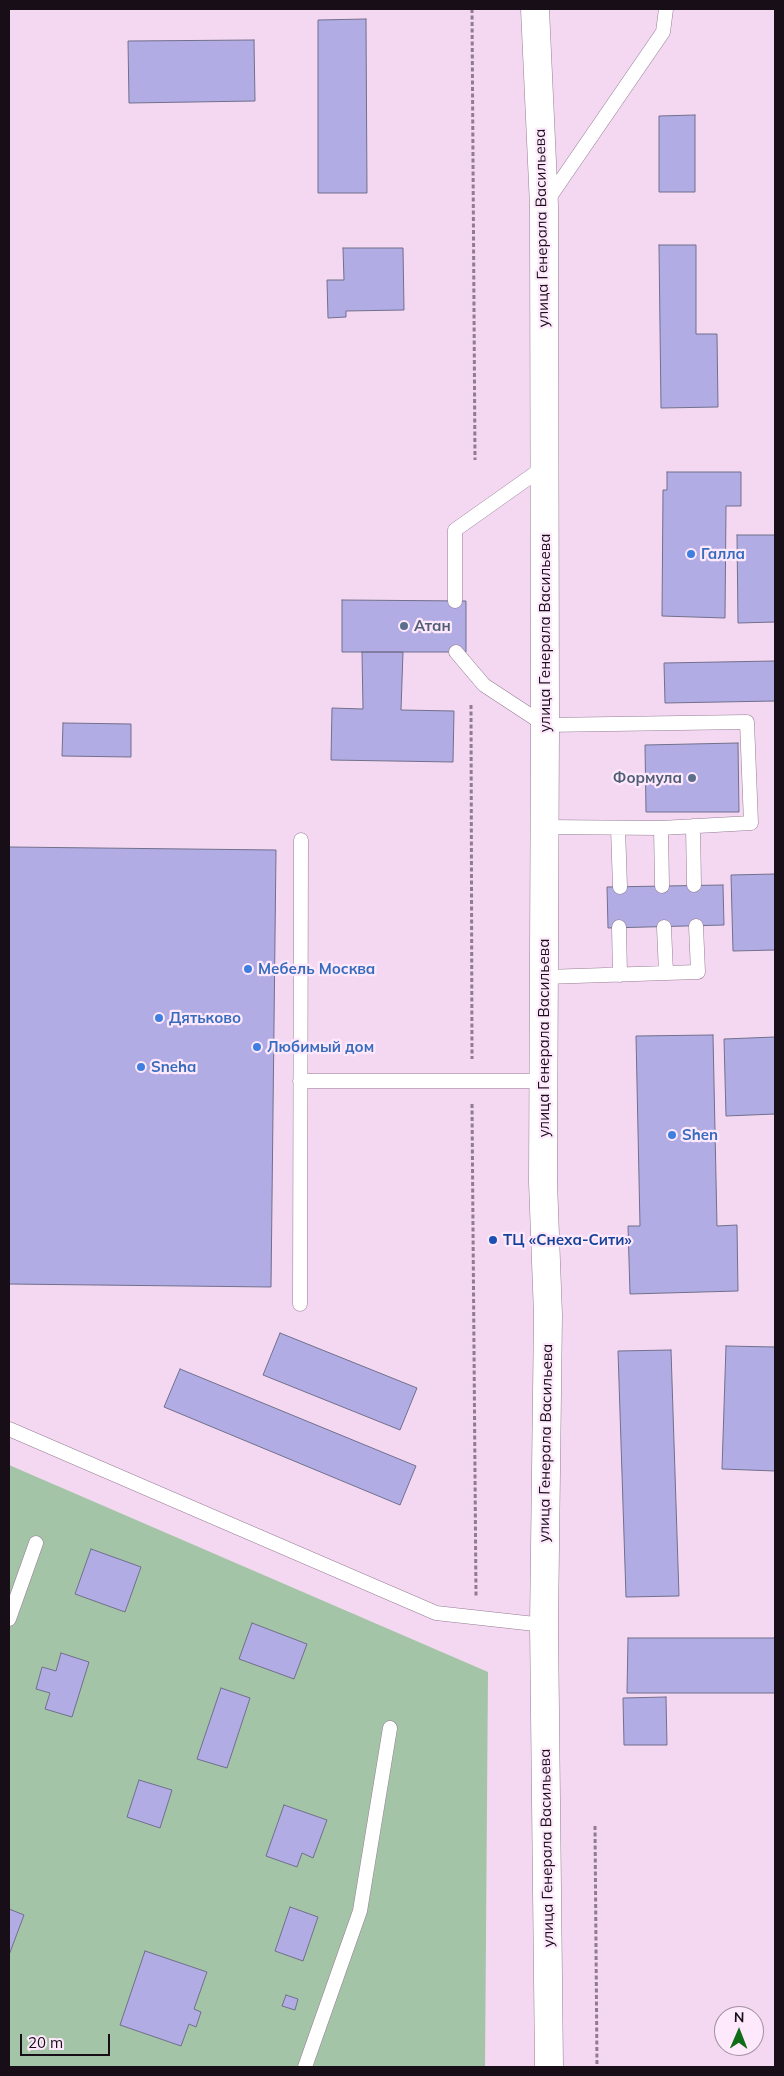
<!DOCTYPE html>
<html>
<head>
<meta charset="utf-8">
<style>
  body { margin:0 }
  #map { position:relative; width:784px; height:2076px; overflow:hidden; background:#f4d8f2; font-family:Mulish,sans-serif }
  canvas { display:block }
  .frame { position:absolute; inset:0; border:10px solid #170e17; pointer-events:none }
  .north { position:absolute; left:714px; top:2006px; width:50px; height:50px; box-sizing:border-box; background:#fee8fc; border:1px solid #a291a0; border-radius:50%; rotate:1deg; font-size:14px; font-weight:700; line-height:20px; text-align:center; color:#170e17 }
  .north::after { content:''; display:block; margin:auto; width:18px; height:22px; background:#106c17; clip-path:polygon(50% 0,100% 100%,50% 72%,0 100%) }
  .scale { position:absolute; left:20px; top:2034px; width:90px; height:22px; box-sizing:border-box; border:2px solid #170e17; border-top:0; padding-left:6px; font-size:15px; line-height:18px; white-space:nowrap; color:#170e17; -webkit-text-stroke:4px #fee8fc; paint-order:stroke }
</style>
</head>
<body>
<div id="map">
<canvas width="784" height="2076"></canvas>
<div class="frame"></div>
<div class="north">N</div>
<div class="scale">20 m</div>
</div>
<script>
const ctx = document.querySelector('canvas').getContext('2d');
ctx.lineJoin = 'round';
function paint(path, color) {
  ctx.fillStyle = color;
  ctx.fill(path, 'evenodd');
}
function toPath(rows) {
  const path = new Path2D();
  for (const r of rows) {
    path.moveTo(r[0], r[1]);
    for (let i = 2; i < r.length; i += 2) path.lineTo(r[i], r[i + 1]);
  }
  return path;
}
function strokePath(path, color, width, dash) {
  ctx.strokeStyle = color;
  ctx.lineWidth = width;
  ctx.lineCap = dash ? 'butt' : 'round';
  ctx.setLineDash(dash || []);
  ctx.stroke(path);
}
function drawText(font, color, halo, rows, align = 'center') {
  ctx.font = font + ' Mulish,sans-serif';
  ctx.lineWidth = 4.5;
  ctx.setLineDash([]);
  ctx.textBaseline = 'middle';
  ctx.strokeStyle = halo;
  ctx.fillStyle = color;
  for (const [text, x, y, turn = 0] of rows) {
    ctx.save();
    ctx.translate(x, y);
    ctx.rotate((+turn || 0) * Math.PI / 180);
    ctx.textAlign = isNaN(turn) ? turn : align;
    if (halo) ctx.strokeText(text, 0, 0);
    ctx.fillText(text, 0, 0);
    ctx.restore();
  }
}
paint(toPath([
  [9,1465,488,1672,485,2067,9,2067]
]), '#a3c4a6');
const building = toPath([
  [366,19,367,193,318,193,318,20,366,19],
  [254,40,255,101,129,103,128,41,254,40],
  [695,115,695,192,659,192,659,116,695,115],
  [659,245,696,245,696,334,717,334,718,407,661,408,659,245],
  [343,248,403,248,404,310,346,311,346,317,328,318,327,280,344,280,343,248],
  [667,472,741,472,741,506,726,506,725,618,662,616,663,490,667,490,667,472],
  [737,535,775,535,775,622,738,623,737,535],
  [342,600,466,601,466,652,342,652,342,600],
  [362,652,403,652,401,710,454,711,453,762,331,760,332,708,363,709,362,652],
  [775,661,775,701,665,703,664,663,775,661],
  [63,723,131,724,131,757,62,756,63,723],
  [738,743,739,812,646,812,645,745,738,743],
  [9,847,276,850,271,1287,9,1284,9,847],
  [775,874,775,950,733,951,731,875,775,874],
  [723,885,724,925,608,928,607,887,723,885],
  [713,1035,717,1226,737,1225,738,1291,630,1294,628,1226,640,1226,636,1036,713,1035],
  [775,1037,775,1114,726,1116,724,1039,775,1037],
  [280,1333,417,1388,400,1430,263,1375,280,1333],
  [726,1346,775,1347,775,1471,722,1469,726,1346],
  [671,1350,679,1596,626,1597,618,1351,671,1350],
  [180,1369,416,1466,400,1505,164,1407,180,1369],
  [91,1549,141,1567,125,1612,75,1594,91,1549],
  [252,1623,307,1644,294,1679,239,1659,252,1623],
  [628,1638,775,1638,775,1693,627,1693,628,1638],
  [61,1653,89,1662,72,1717,45,1709,50,1693,36,1689,42,1667,56,1671,61,1653],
  [221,1688,250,1698,227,1768,197,1759,221,1688],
  [666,1697,667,1745,624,1745,623,1698,666,1697],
  [139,1780,172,1790,160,1828,127,1817,139,1780],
  [284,1805,327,1820,313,1858,302,1853,297,1867,266,1856,284,1805],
  [290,1907,318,1917,303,1961,275,1951,290,1907],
  [9,1909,24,1915,9,1955,9,1909],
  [145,1951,207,1972,194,2009,201,2012,196,2027,189,2024,181,2046,120,2025,145,1951],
  [286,1995,298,1999,295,2010,282,2006,286,1995]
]);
paint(building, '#b1ace3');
strokePath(building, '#716f8c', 1);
const service = toPath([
  [547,201,663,32,666,9],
  [455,601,455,530,544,467],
  [456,652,484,685,545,725,747,722,751,823,661,828,662,886],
  [693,826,694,885],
  [545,827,661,828],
  [618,828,620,887],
  [619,927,620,975],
  [666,973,698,972,696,926],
  [545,977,666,973,664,927],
  [300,1081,544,1081],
  [300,1304,301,840],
  [9,1429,436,1613,544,1625],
  [9,1619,36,1543],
  [305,2067,360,1911,390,1728]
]);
const secondary = toPath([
  [535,9,544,206,545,725,543,1182,548,1315,544,1625,549,2067]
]);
strokePath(service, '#957c93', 15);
strokePath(secondary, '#957c93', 29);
strokePath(toPath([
  [472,9,475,460],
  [471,705,472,1059],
  [472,1104,476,1596],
  [595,1826,597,2067]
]), '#907c8e', 3, [4, 2.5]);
strokePath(service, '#fff', 14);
strokePath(secondary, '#fff', 28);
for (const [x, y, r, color] of [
  [691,554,5,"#3f7fe0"],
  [404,626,5,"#5c6f8a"],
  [692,778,5,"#5c6f8a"],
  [248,969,5,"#3f7fe0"],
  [159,1018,5,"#3f7fe0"],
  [257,1047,5,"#3f7fe0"],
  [141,1067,5,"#3f7fe0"],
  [672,1135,5,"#3f7fe0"],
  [493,1240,5,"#1a4fb4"]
]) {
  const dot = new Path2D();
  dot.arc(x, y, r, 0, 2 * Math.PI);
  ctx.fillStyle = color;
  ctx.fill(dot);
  strokePath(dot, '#fee8fc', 2);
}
drawText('15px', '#170e17', '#fee8fc', [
  ["улица Генерала Васильева",542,228,-91],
  ["улица Генерала Васильева",545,633,-90],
  ["улица Генерала Васильева",544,1038,-90],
  ["улица Генерала Васильева",546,1443,-89],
  ["улица Генерала Васильева",547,1848,-91]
]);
drawText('bold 15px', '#366cbe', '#fee8fc', [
  ["Галла",701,554],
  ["Мебель Москва",258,969],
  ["Дятьково",169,1018],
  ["Любимый дом",267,1047],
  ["Sneha",151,1067],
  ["Shen",682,1135]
], 'left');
drawText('bold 15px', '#4e5e75', '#fee8fc', [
  ["Атан",414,626],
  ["Формула",682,778,"right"]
], 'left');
drawText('bold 15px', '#164399', '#fee8fc', [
  ["ТЦ «Снеха-Сити»",503,1240]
], 'left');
</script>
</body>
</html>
